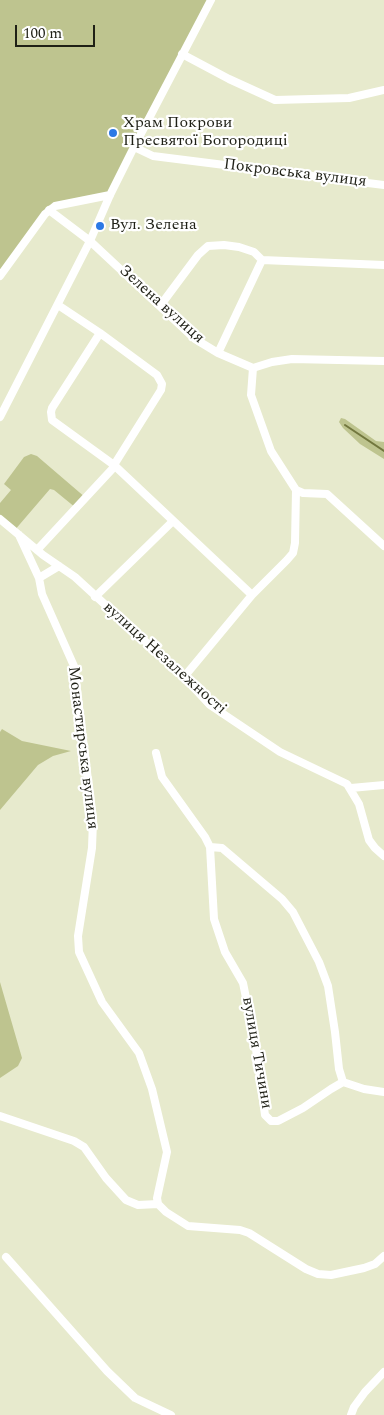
<!DOCTYPE html>
<html>
<head>
<meta charset="utf-8">
<style>
  body { margin:0 }
  #map { position:relative; width:384px; height:1415px; overflow:hidden; background:#e7eacd; font-family:Spectral,serif }
  canvas { display:block }
  .scale { position:absolute; left:15px; top:25px; width:80px; height:22px; box-sizing:border-box; border:2px solid #1f2016; border-top:0; padding-left:6px; font-size:15px; line-height:18px; white-space:nowrap; color:#1f2016; -webkit-text-stroke:4px #fff; paint-order:stroke }
</style>
</head>
<body>
<div id="map">
<canvas width="384" height="1415"></canvas>
<div class="scale">100 m</div>
</div>
<script>
const ctx = document.querySelector('canvas').getContext('2d');
ctx.lineJoin = 'round';
function paint(path, color) {
  ctx.fillStyle = color;
  ctx.fill(path, 'evenodd');
}
function toPath(rows) {
  const path = new Path2D();
  for (const r of rows) {
    path.moveTo(r[0], r[1]);
    for (let i = 2; i < r.length; i += 2) path.lineTo(r[i], r[i + 1]);
  }
  return path;
}
function strokePath(path, color, width, dash) {
  ctx.strokeStyle = color;
  ctx.lineWidth = width;
  ctx.lineCap = dash ? 'butt' : 'round';
  ctx.setLineDash(dash || []);
  ctx.stroke(path);
}
function drawText(font, color, halo, rows, align = 'center') {
  ctx.font = font + ' Spectral,serif';
  ctx.lineWidth = 4.5;
  ctx.setLineDash([]);
  ctx.textBaseline = 'middle';
  ctx.strokeStyle = halo;
  ctx.fillStyle = color;
  for (const [text, x, y, turn = 0] of rows) {
    ctx.save();
    ctx.translate(x, y);
    ctx.rotate((+turn || 0) * Math.PI / 180);
    ctx.textAlign = isNaN(turn) ? turn : align;
    if (halo) ctx.strokeText(text, 0, 0);
    ctx.fillText(text, 0, 0);
    ctx.restore();
  }
}
paint(toPath([
  [0,0,211,0,110,195,55,206,0,271],
  [341,418,345,419,376,441,384,442,384,459,360,444,343,428,339,422],
  [31,454,37,456,86,498,76,508,54,490,50,489,14,531,0,519,0,503,11,490,4,484,24,457],
  [2,729,22,741,71,751,53,756,38,765,0,810,0,732],
  [0,982,22,1058,18,1066,0,1078]
]), '#bec48f');
strokePath(toPath([
  [345,425,384,451]
]), '#72773e', 2);
strokePath(toPath([
  [182,54,229,79,275,100,349,98,384,90],
  [134,147,153,156,384,185],
  [49,210,90,241,195,339,218,353,253,368,251,395,271,451,296,490,295,543,293,553,287,560,252,595,184,677],
  [0,276,45,214,55,206,110,195],
  [58,305,100,333,52,408,51,412,52,420,114,465,252,595],
  [160,306,198,255,208,246,224,245,239,247,254,252,262,260],
  [100,333,157,375,162,384,161,390,114,465],
  [218,353,262,260,384,265],
  [253,368,272,362,292,359,384,361],
  [0,417,90,241,110,195,134,147,211,0],
  [296,490,303,493,327,494,384,546],
  [0,519,43,555,75,577,184,677,210,705,280,752,347,784,359,804,369,840,375,848,384,856],
  [19,535,39,578,42,594,74,666,93,821,92,848,78,936,79,952,102,1002,139,1053,152,1089,167,1152,157,1198,158,1204,166,1212,188,1226,240,1230,249,1233,306,1269,318,1274,331,1275,364,1268,375,1264,384,1256],
  [37,550,115,466],
  [39,578,59,566],
  [95,597,173,521],
  [156,753,162,777,205,837,210,847,214,919,225,952,243,983,255,1042,265,1115,271,1121,278,1121,303,1108,331,1089,343,1082],
  [351,788,384,785],
  [210,847,222,848,282,899,293,912,319,962,328,986,335,1032,339,1069,343,1082,364,1089,384,1092],
  [0,1116,74,1141,84,1147,106,1178,126,1200,138,1205,158,1204],
  [6,1257,107,1371,135,1398,171,1415],
  [351,1415,354,1407,365,1392,384,1372]
]), '#fff', 8);
for (const [x, y, r, color] of [
  [113,133,5,"#2b79e5"],
  [100,226,5,"#2b79e5"]
]) {
  const dot = new Path2D();
  dot.arc(x, y, r, 0, 2 * Math.PI);
  ctx.fillStyle = color;
  ctx.fill(dot);
  strokePath(dot, '#fff', 2);
}
drawText('16px', '#1f2016', '#fff', [
  ["Храм Покрови",123,124],
  ["Пресвятої Богородиці",123,142],
  ["Вул. Зелена",110,226]
], 'left');
drawText('16px', '#1f2016', '#fff', [
  ["Покровська вулиця",295,174,7],
  ["Зелена вулиця",161,305,42],
  ["вулиця Незалежності",164,659,42],
  ["Монастирська вулиця",82,748,83],
  ["вулиця Тичини",256,1053,80]
]);
</script>
</body>
</html>
